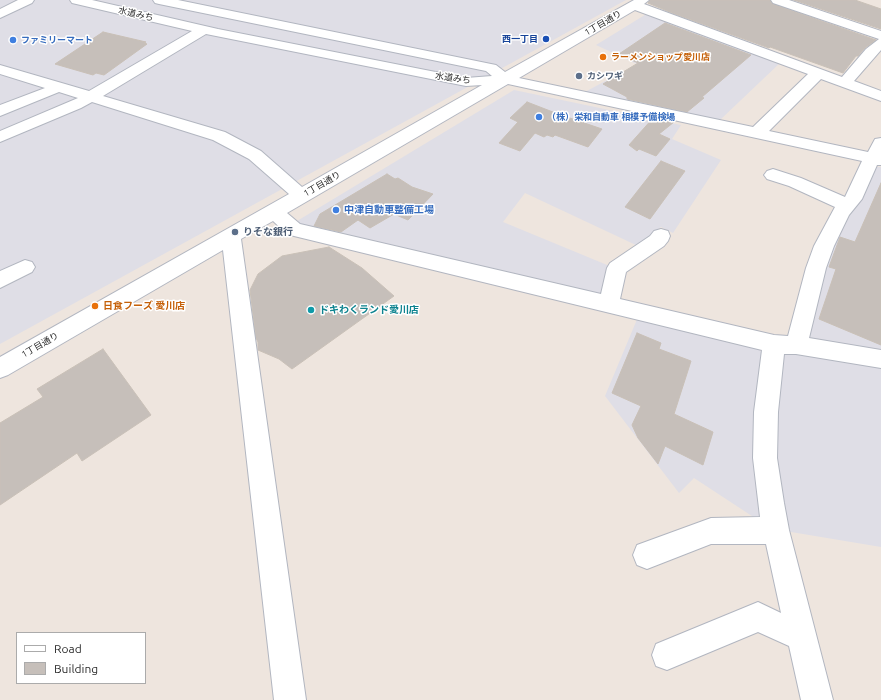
<!DOCTYPE html>
<html>
<head>
<meta charset="utf-8">
<style>
  body { margin:0 }
  #map { position:relative; width:881px; height:700px; overflow:hidden; background:#eee5de; font-family:Ubuntu,sans-serif }
  canvas { display:block }
  .legend { position:absolute; left:16px; top:632px; width:130px; height:52px; box-sizing:border-box; background:#fff; border:1px solid #ababab; margin:0; padding:5px 7px; list-style:none; font-size:12px; color:#2c2c2c }
  .legend li { display:flex; align-items:center; gap:8px; height:20px }
  .legend b { width:20px; border:1px solid #ababab }
</style>
</head>
<body>
<div id="map">
<canvas width="881" height="700"></canvas>
<ul class="legend">
<li><b style="height:5px;background:#fff"></b>Road</li>
<li><b style="height:11px;background:#c6bfba"></b>Building</li>
</ul>
</div>
<script>
const ctx = document.querySelector('canvas').getContext('2d');
ctx.lineJoin = 'round';
function paint(path, color) {
  ctx.fillStyle = color;
  ctx.fill(path, 'evenodd');
}
function toPath(rows) {
  const path = new Path2D();
  for (const r of rows) {
    path.moveTo(r[0], r[1]);
    for (let i = 2; i < r.length; i += 2) path.lineTo(r[i], r[i + 1]);
  }
  return path;
}
function strokePath(path, color, width, dash) {
  ctx.strokeStyle = color;
  ctx.lineWidth = width;
  ctx.lineCap = dash ? 'butt' : 'round';
  ctx.setLineDash(dash || []);
  ctx.stroke(path);
}
function drawText(font, color, halo, rows, align = 'center') {
  ctx.font = font + ' Ubuntu,"Noto Sans JP",sans-serif';
  ctx.lineWidth = 3;
  ctx.setLineDash([]);
  ctx.textBaseline = 'middle';
  ctx.strokeStyle = halo;
  ctx.fillStyle = color;
  for (const [text, x, y, turn = 0] of rows) {
    ctx.save();
    ctx.translate(x, y);
    ctx.rotate((+turn || 0) * Math.PI / 180);
    ctx.textAlign = isNaN(turn) ? turn : align;
    if (halo) ctx.strokeText(text, 0, 0);
    ctx.fillText(text, 0, 0);
    ctx.restore();
  }
}
paint(toPath([
  [0,0,626,0,0,344],
  [648,13,781,62,720,120,585,92,609,79,614,81,639,65,596,45],
  [514,90,681,125,672,139,721,160,673,233,661,227,638,246,525,193,503,222,612,267,604,295,299,224,297,221],
  [877,167,881,167,881,355,816,344,804,333,831,243,873,168],
  [638,317,754,344,767,358,763,515,758,520,694,478,679,493,605,396],
  [796,349,881,363,881,547,785,531,774,483,779,356]
]), '#dfdee6');
const building = toPath([
  [650,0,770,0,773,4,876,40,865,48,858,56,856,56,843,73,770,47,769,48,672,13,648,3,650,0],
  [794,0,855,0,881,9,881,29,794,0],
  [665,23,751,55,702,97,704,98,687,112,627,99,627,97,603,84,638,63,619,54,665,23],
  [103,32,146,42,144,43,147,44,104,75,96,73,93,75,55,64,103,32],
  [527,102,558,114,602,129,588,147,555,135,553,137,547,135,544,137,535,133,520,151,499,143,518,122,510,118,527,102],
  [654,117,674,122,659,134,670,139,656,156,639,149,637,151,629,145,654,117],
  [661,161,685,171,650,219,625,207,661,161],
  [387,174,395,179,398,178,412,187,433,194,408,220,394,214,370,228,358,220,341,232,314,226,320,214,387,174],
  [881,183,881,345,819,319,836,269,829,267,840,237,855,242,881,183],
  [329,247,362,268,394,296,292,369,279,359,258,350,258,342,256,338,250,290,258,274,282,256,329,247],
  [637,333,661,343,659,349,691,361,674,414,713,432,703,465,665,446,658,464,638,438,632,425,641,406,612,393,637,333],
  [103,349,151,415,82,461,77,453,0,505,0,423,43,397,37,389,103,349]
]);
paint(building, '#c6bfba');
strokePath(building, '#c9c0b7', 1);
const minor = toPath([
  [18,0,34,0,32,3,0,18,0,9,18,0],
  [70,0,92,0,218,29,466,78,492,76,486,71,159,4,155,3,153,0,178,0,491,64,496,65,505,72,634,0,649,0,644,4,842,77,866,49,879,39,773,3,771,0,789,0,881,31,881,50,854,81,881,91,881,101,821,79,769,131,868,152,875,139,881,138,881,165,877,165,862,199,849,215,834,246,826,268,809,338,881,350,881,368,796,354,784,354,778,412,777,458,784,503,789,530,833,700,801,700,789,646,758,632,667,670,656,666,652,655,656,644,758,602,781,613,766,544,711,544,647,569,637,565,633,555,637,545,711,518,760,517,753,458,754,412,762,350,294,236,287,234,273,221,241,239,306,700,274,700,223,250,8,375,0,378,0,357,289,194,249,159,213,140,92,102,81,108,0,142,0,131,78,98,59,92,0,116,0,105,45,88,0,74,0,65,89,91,192,31,72,3,70,0],
  [635,10,808,74,753,127,519,78,635,10],
  [206,34,466,86,482,85,302,187,261,151,225,132,103,96,206,34],
  [508,84,862,161,845,197,801,178,773,169,767,171,764,175,767,179,789,186,835,207,814,246,806,268,788,336,774,335,620,299,626,272,664,246,668,241,670,236,668,231,661,229,654,231,650,236,610,263,607,268,601,294,300,224,287,213,508,84],
  [25,260,32,262,35,267,32,272,0,288,0,271,25,260]
]);
strokePath(minor, '#b2b6c0', 2);
paint(minor, '#fff');
for (const [x, y, r, color] of [
  [546,39,4,"#1a4fb4"],
  [13,40,4,"#3f7fe0"],
  [603,57,4,"#e8710a"],
  [579,76,4,"#5c6f8a"],
  [539,117,4,"#3f7fe0"],
  [336,210,4,"#3f7fe0"],
  [235,232,4,"#5c6f8a"],
  [95,306,4,"#e8710a"],
  [311,310,4,"#0f9aa8"]
]) {
  const dot = new Path2D();
  dot.arc(x, y, r, 0, 2 * Math.PI);
  ctx.fillStyle = color;
  ctx.fill(dot);
  strokePath(dot, '#fff', 1.5);
}
drawText('9px', '#2c2c2c', '#fff', [
  ["水道みち",136,14,13],
  ["1丁目通り",603,23,-30],
  ["水道みち",453,78,8],
  ["1丁目通り",322,184,-30],
  ["1丁目通り",40,345,-30]
]);
drawText('bold 9px', '#164399', '#fff', [
  ["西一丁目",538,39]
], 'right');
drawText('bold 9px', '#366cbe', '#fff', [
  ["ファミリーマート",21,40],
  ["（株）栄和自動車 相模予備検場",547,117]
], 'left');
drawText('bold 9px', '#c56008', '#fff', [
  ["ラーメンショップ愛川店",611,57]
], 'left');
drawText('bold 9px', '#4e5e75', '#fff', [
  ["カシワギ",587,76]
], 'left');
drawText('bold 10px', '#366cbe', '#fff', [
  ["中津自動車整備工場",344,210]
], 'left');
drawText('bold 10px', '#4e5e75', '#fff', [
  ["りそな銀行",243,232]
], 'left');
drawText('bold 10px', '#c56008', '#fff', [
  ["日食フーズ 愛川店",103,306]
], 'left');
drawText('bold 10px', '#0d838f', '#fff', [
  ["ドキわくランド愛川店",319,310]
], 'left');
</script>
</body>
</html>
